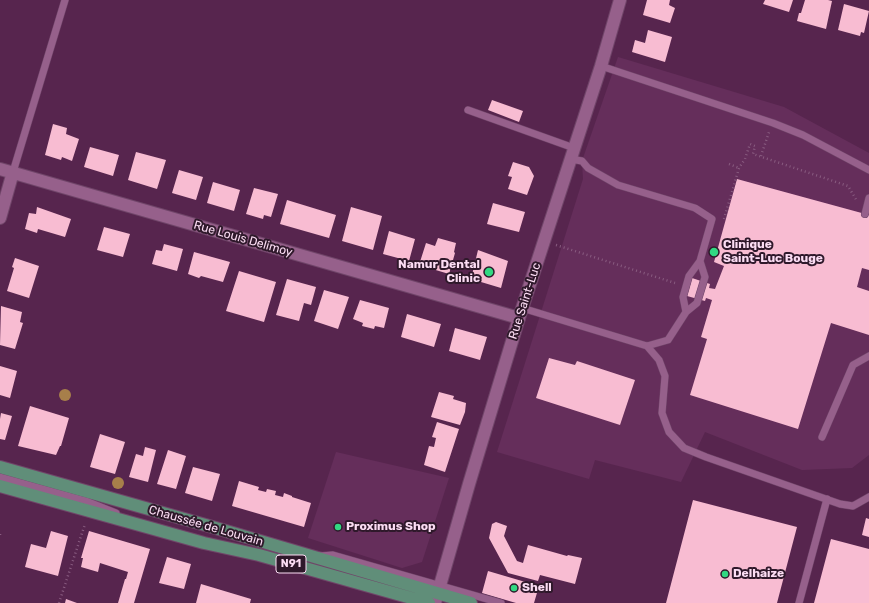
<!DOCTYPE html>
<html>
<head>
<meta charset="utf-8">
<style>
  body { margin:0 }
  canvas { display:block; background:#57254e }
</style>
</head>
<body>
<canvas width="869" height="603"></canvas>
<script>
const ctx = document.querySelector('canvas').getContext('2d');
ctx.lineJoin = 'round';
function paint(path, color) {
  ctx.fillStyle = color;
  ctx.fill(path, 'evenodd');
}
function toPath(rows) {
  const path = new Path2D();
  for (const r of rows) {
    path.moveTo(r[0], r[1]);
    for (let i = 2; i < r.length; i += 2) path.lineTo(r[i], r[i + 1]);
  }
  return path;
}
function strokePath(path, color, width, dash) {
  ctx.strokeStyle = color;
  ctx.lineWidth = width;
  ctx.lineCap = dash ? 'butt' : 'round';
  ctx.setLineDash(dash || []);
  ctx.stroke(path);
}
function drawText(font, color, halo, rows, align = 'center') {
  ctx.font = font + ' Rubik,sans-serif';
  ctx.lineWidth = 4;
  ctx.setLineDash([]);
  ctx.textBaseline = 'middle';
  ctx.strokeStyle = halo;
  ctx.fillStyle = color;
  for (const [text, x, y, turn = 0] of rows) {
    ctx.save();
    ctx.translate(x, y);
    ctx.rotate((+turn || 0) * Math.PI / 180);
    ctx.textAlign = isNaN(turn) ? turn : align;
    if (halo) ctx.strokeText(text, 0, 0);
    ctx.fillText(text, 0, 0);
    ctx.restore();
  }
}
paint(toPath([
  [618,57,784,107,869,153,869,455,852,468,802,470,705,432,681,482,595,460,589,479,497,452,583,179,582,161],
  [336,452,449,478,422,562,402,568,308,538]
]), '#652e5b');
paint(toPath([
  [647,0,670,0,669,5,675,8,670,23,643,15],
  [765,0,793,0,789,12,763,4],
  [805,0,828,0,832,1,826,29,797,21,799,13,801,13],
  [844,4,869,11,864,33,861,32,860,36,838,30],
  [648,30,672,37,665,62,632,52,635,40,645,43],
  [492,100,523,111,519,122,488,110],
  [53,124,67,128,66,134,79,139,72,161,62,157,61,160,45,155],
  [90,147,119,155,113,176,84,167],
  [136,152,166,160,157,189,128,180],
  [513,162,529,167,534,176,527,195,508,189,512,177,508,176],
  [179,170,203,177,196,200,172,193],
  [737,179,869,215,869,270,862,268,857,287,869,291,869,335,831,323,798,429,690,395,707,339,701,337,712,300,706,298,705,301,687,296,692,278,710,284,709,288,715,289,724,266,714,262],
  [213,182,240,190,234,211,207,203],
  [254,188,278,194,271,217,264,215,263,219,246,214],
  [287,200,336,215,329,238,280,224],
  [493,203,525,212,519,232,487,224],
  [37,207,71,219,65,237,38,229,37,233,25,229,29,213,36,214],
  [351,207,382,216,373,250,342,241],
  [104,227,130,234,123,257,97,250],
  [389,231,415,239,409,261,383,254],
  [438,238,456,243,454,252,455,253,449,274,419,265,426,243,435,246],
  [164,244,183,249,177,271,152,264,156,250,162,251],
  [478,250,508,261,501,288,471,279],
  [194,252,230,262,223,282,201,276,199,278,188,274],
  [15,258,39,266,29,298,7,291,14,268,12,267],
  [239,271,276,282,264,322,226,311],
  [287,279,316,287,311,305,304,303,299,321,276,315],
  [324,290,349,297,338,329,314,321],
  [360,300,389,308,384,328,375,326,374,329,362,326,363,323,353,319],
  [1,306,22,312,20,322,23,323,15,349,0,345],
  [407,314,441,324,434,347,401,337],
  [455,328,487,337,480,360,449,351],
  [549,358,575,365,577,361,635,380,620,425,536,398],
  [0,366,17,371,10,398,0,395],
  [439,392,454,396,453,399,466,403,465,412,460,425,431,417],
  [30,406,69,418,61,446,60,446,56,455,18,446],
  [1,413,12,416,5,440,0,439,0,419],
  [437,422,459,429,445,472,424,465,429,446,434,447,436,438,432,437],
  [100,434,125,442,115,474,90,467],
  [145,447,156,450,148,482,129,477,136,454,143,456],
  [168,450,186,456,176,489,157,484],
  [193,467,220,474,212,501,185,493],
  [239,481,259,487,258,490,266,492,267,489,276,491,275,495,283,497,284,493,292,496,292,497,311,503,304,527,232,506],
  [693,500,797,527,777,603,666,603],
  [866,518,869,519,869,537,862,535],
  [496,522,507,526,504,536,517,561,523,563,528,545,567,556,568,555,582,558,575,584,540,575,538,581,508,573,489,538,492,524],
  [51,531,68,536,58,576,25,567,31,544,46,548],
  [89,531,150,549,134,603,118,603,125,579,126,579,128,572,100,563,98,572,81,567,83,558,81,558],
  [831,539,869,549,869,603,814,603],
  [167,557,191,564,184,589,159,583],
  [488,571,539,586,534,603,516,603,482,593],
  [201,584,251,599,250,603,196,603],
  [66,599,77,603,65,603]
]), '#f8bcd2');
const lane = toPath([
  [601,66,773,123,803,135,869,170],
  [468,110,574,148],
  [13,172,65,0],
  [865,214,869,198],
  [522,308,647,346,668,340,686,312,683,297,689,276,700,261,712,219,695,208,618,185,588,168,582,161,571,159],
  [686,312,697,303,705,277,700,261],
  [647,346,659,360,665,376,662,413,669,432,684,448,706,457,840,504,853,506,869,497],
  [822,437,853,365,869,356],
  [0,477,86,501,116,513],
  [320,556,333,555,501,603],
  [799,603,827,499]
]);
const street = toPath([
  [0,169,519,318],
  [0,218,13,172]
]);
const secondary = toPath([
  [435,603,469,484,519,318,601,66,620,0]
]);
const primary = toPath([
  [0,467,209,526,471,603],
  [0,486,204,543,259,555,429,603]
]);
strokePath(lane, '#704569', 8);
strokePath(street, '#704569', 14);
strokePath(secondary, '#704569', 14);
strokePath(primary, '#704569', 14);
strokePath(toPath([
  [761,156,769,132],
  [729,164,739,168],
  [724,219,739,168,745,159,750,144,755,146,753,154,848,186,857,201],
  [556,245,675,283],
  [0,534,0,537],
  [59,603,85,524]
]), '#895c80', 2.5, [1, 3]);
strokePath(lane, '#96608b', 7);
strokePath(street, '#96608b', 12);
strokePath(secondary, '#96608b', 12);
strokePath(primary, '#608e79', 12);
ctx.fillStyle = '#a77f4a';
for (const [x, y] of [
  [65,395],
  [118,483]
]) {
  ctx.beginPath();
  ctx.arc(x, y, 6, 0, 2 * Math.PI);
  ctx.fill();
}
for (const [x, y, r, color] of [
  [714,252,5,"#32d882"],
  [489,272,5,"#32d882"],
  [338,527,4,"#32d882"],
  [725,574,4,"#32d882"],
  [514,588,4,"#32d882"]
]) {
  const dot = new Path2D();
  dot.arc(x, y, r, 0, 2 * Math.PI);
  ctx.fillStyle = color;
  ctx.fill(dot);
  strokePath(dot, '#2f192b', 1.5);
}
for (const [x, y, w] of [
  [291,564,30]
]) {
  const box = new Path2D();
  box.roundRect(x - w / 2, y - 9, w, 18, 3);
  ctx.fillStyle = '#2f192b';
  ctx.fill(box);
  strokePath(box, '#fcddf4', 1);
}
drawText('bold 11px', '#fcddf4', null, [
  ["N91",291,564]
]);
drawText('12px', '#fcddf4', '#2f192b', [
  ["Rue Louis Delimoy",243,239,16],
  ["Rue Saint-Luc",525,301,-72],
  ["Chaussée de Louvain",206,526,16]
]);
drawText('bold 12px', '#fcddf4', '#2f192b', [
  ["Clinique",723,245],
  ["Saint-Luc Bouge",723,259],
  ["Namur Dental",480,265,"right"],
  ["Clinic",480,279,"right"],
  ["Proximus Shop",346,527],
  ["Delhaize",733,574],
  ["Shell",522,588]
], 'left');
</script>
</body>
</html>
